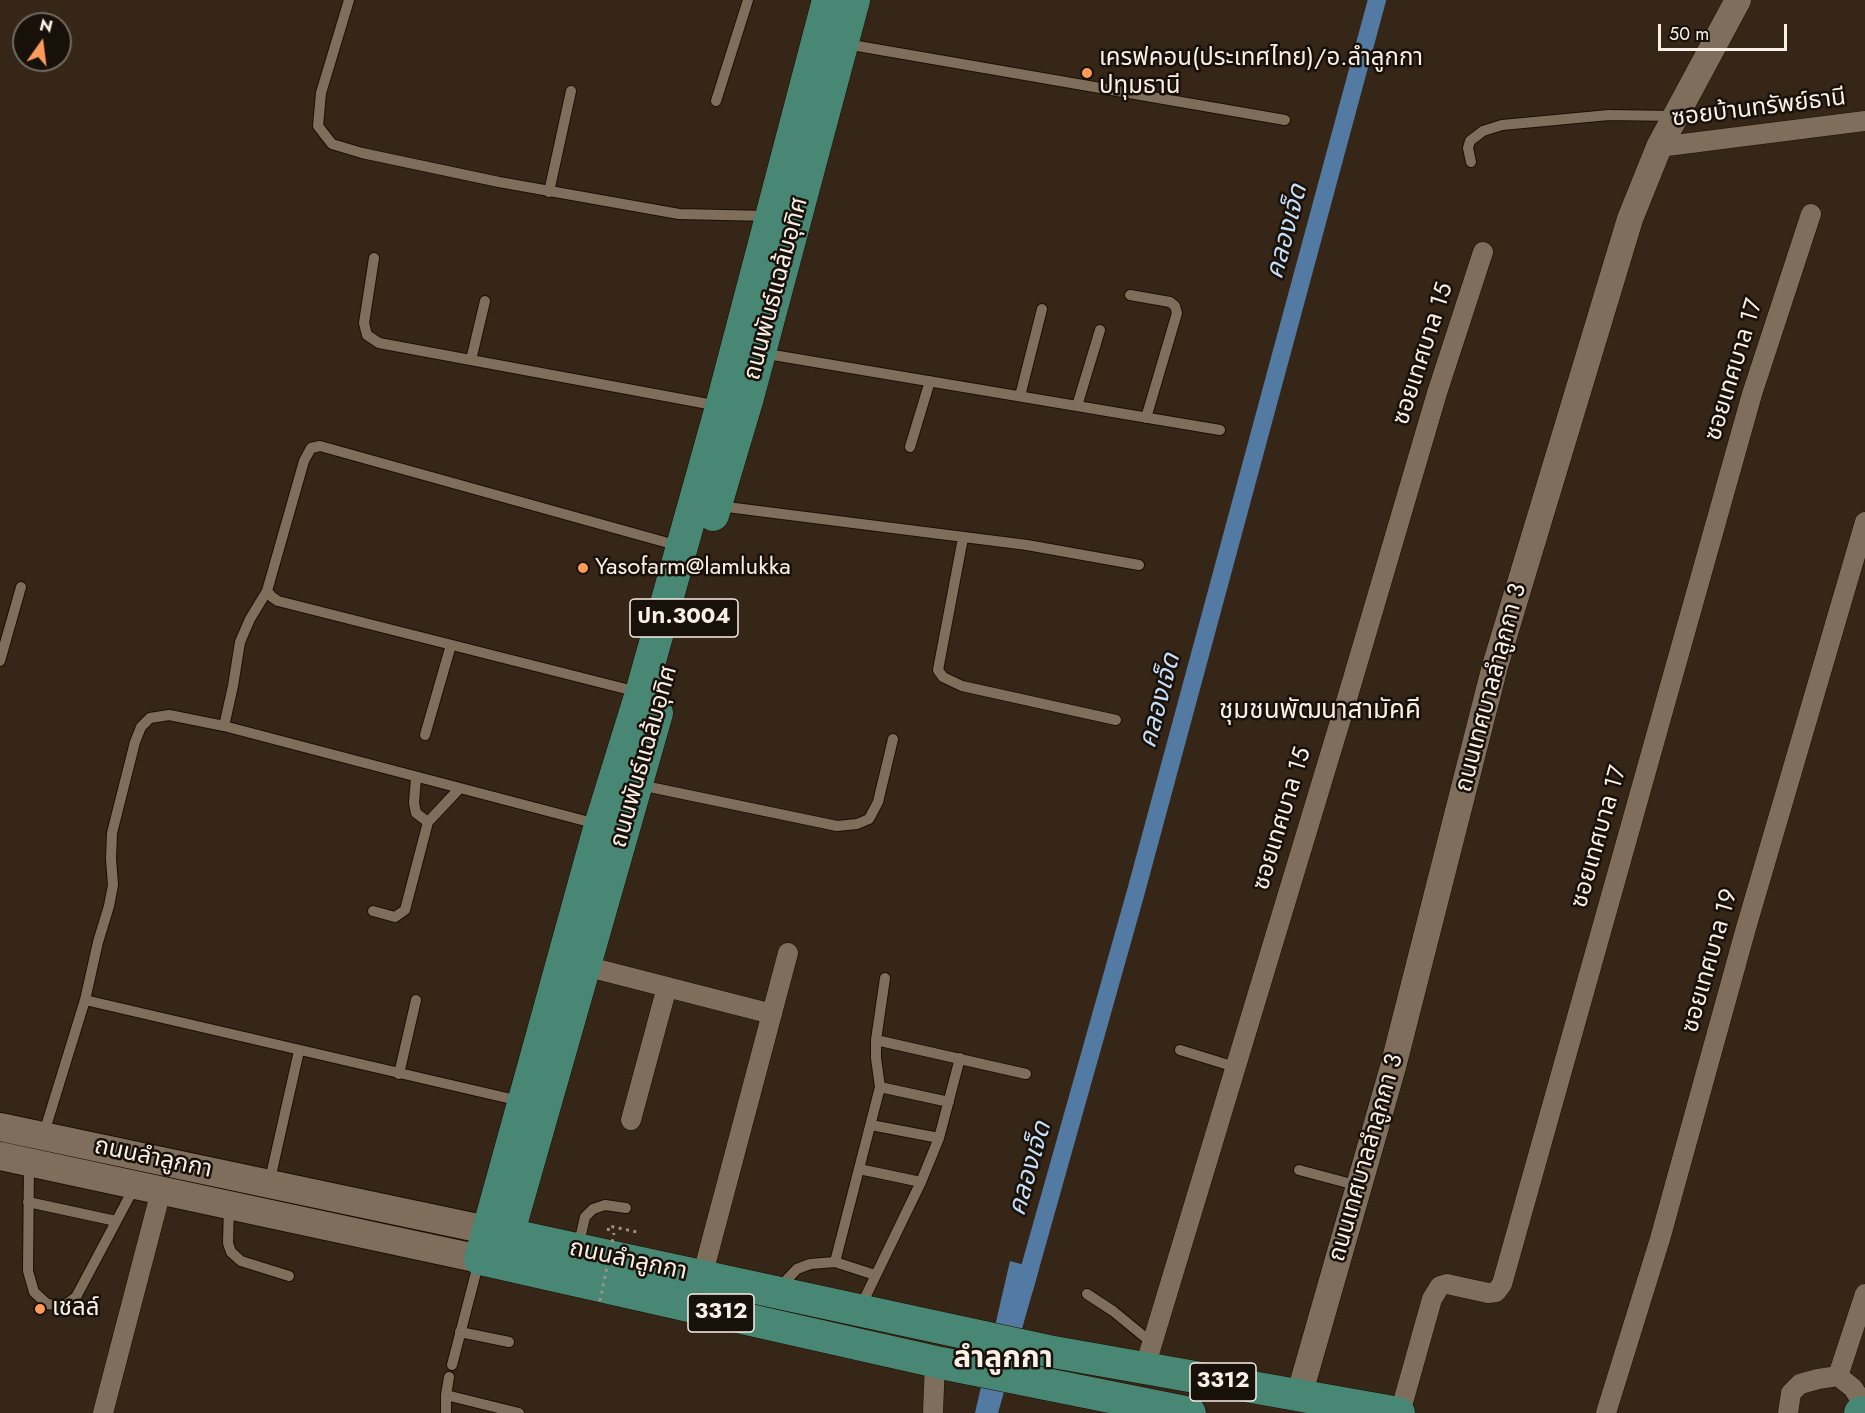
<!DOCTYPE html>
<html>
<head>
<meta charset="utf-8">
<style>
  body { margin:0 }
  #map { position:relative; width:1865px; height:1413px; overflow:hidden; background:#352617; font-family:Jost,sans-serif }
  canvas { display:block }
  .north { position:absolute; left:12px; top:12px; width:60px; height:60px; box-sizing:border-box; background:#18110a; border:2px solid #736a62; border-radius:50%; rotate:14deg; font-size:16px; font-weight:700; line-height:24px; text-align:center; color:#fbf0e7 }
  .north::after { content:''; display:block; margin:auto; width:21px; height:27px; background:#ff9b5a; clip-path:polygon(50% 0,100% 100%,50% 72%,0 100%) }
  .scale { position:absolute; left:1658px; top:24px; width:129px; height:27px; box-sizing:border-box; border:3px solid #fbf0e7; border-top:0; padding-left:8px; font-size:18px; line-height:21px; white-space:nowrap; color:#fbf0e7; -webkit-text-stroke:4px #18110a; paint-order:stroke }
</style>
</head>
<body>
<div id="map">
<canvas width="1865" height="1413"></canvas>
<div class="north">N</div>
<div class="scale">50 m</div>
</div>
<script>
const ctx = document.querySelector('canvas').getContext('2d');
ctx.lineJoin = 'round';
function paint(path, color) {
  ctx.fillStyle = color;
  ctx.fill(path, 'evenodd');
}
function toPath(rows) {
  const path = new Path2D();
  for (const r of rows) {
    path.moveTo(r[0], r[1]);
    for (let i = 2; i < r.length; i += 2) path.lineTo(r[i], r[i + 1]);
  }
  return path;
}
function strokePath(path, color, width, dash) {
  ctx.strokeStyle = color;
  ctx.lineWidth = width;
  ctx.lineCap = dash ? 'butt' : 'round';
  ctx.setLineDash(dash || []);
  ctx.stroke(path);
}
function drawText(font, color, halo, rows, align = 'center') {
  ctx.font = font + ' Jost,"Noto Sans Thai",sans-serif';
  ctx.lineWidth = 5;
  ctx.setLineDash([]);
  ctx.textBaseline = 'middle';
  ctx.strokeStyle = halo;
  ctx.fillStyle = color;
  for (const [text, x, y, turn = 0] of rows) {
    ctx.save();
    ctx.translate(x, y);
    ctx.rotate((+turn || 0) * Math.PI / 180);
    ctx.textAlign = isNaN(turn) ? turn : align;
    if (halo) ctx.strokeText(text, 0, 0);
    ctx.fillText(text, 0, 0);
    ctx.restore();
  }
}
paint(toPath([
  [1010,1261,1039,1269,998,1413,975,1413]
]), '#537aa2');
strokePath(toPath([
  [1024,1289,1135,895,1377,0]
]), '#537aa2', 18);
const service = toPath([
  [349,0,321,93,318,126,332,144,362,153,499,182,679,214,768,216],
  [846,44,1285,120],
  [716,101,748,0],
  [1471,162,1468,148,1470,141,1483,131,1502,125,1609,115,1674,116],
  [549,192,571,91],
  [374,258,364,323,367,335,379,343,719,406],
  [1130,295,1170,302,1175,306,1177,313,1146,418],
  [761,353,1220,430],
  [471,360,485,301],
  [1020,396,1042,309],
  [1077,406,1100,330],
  [910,447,930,381],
  [719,506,1027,545,1139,565],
  [963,538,938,670,943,677,962,686,1116,720],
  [267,591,272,597,278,601,638,692],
  [0,661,21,587],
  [224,726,233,686,240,642,250,619,267,591,304,461,311,448,320,446,679,546],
  [425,735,451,645],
  [416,778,414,803,416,813,428,822],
  [640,785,837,826,857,824,869,819,878,802,893,739],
  [373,911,395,917,405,910,428,822,459,789],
  [85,1000,520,1101],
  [876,1040,1026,1074],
  [1180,1050,1235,1067],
  [399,1074,416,1000],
  [880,1087,949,1102],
  [871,1125,939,1138],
  [43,1136,85,1000,98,942,109,906,113,885,111,859,112,833,135,742,141,727,150,718,169,715,224,726,597,824],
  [29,1164,28,1271,34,1292,47,1304,64,1306,76,1297,135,1186],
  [859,1169,921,1182],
  [1299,1170,1359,1186],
  [269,1184,299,1051],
  [28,1202,116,1221],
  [229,1206,228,1243,231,1252,241,1261,289,1276],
  [578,1247,585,1217,593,1209,605,1205,626,1208],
  [835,1262,880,1087,876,1058,876,1040,885,978],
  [779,1288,797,1269,810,1264,835,1262,875,1275],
  [1087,1294,1113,1311,1152,1343],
  [860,1308,921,1182,939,1138,960,1058],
  [460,1332,509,1342],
  [452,1365,479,1261],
  [446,1395,519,1413],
  [446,1413,446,1395,449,1377]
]);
const minor = toPath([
  [1659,147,1865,121],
  [585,966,772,1014],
  [631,1120,667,987],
  [702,1277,788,953],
  [1145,1367,1352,682,1437,393,1483,252],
  [1838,1376,1865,1294],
  [103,1413,161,1191],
  [933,1413,935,1361],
  [1400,1413,1432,1299,1440,1286,1447,1284,1488,1293,1496,1292,1502,1284,1752,394,1811,214],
  [1606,1413,1660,1239,1746,928,1865,522],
  [1788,1413,1791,1393,1800,1384,1818,1379,1838,1376,1853,1388,1860,1399,1862,1413]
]);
const tertiary = toPath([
  [1299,1396,1393,1067,1495,666,1630,219,1659,147,1738,0]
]);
const secondary = toPath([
  [0,1127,487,1230],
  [0,1156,480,1259]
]);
const primary = toPath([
  [828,0,721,407,641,693,600,825,480,1259,941,1363,1190,1413],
  [713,515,747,401,854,0],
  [488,1230,1048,1351,1399,1413],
  [500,1263,657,713],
  [1860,1413,1865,1412]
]);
strokePath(service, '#1d0f03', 12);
strokePath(minor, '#1d0f03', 21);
strokePath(tertiary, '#1d0f03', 27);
strokePath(secondary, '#1d0f03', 30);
strokePath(primary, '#1d0f03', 33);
strokePath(toPath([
  [608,1231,609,1226,637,1232]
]), '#9e9185', 3, [3, 4.5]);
strokePath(service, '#806e5d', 10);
strokePath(minor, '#806e5d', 20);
strokePath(tertiary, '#806e5d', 26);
strokePath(secondary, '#806e5d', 28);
strokePath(primary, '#478774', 32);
strokePath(toPath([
  [600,1301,614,1233]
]), '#9e9185', 3, [3, 4.5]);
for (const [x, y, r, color] of [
  [1087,73,6,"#ff9b5a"],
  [583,568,6,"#ff9b5a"],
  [40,1309,6,"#ff9b5a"]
]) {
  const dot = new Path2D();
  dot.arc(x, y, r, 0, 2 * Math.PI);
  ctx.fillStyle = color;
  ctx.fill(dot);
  strokePath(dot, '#18110a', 2);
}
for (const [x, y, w] of [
  [684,618,108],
  [721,1313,66],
  [1223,1382,66]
]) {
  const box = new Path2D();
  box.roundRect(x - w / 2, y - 19, w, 38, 4.5);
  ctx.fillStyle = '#18110a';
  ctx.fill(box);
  strokePath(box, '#fbf0e7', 1.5);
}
drawText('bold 22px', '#fbf0e7', null, [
  ["ปท.3004",684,618],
  ["3312",721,1313],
  ["3312",1223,1382]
]);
drawText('24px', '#fbf0e7', '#18110a', [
  ["เครฟคอน(ประเทศไทย)/อ.ลำลูกกา",1099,59],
  ["ปทุมธานี",1099,87],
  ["Yasofarm@lamlukka",595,568],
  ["เชลล์",52,1309]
], 'left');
drawText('24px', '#fbf0e7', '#18110a', [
  ["ซอยบ้านทรัพย์ธานี",1759,109,-7],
  ["ถนนพันธ์แฉล้มอุทิศ",777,289,-75],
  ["ซอยเทศบาล 15",1424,354,-72],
  ["ซอยเทศบาล 17",1735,370,-73],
  ["ถนนเทศบาลลำลูกกา 3",1492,688,-75],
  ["ถนนพันธ์แฉล้มอุทิศ",645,757,-74],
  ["ซอยเทศบาล 15",1283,819,-73],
  ["ซอยเทศบาล 17",1600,837,-74],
  ["ซอยเทศบาล 19",1711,961,-74],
  ["ถนนเทศบาลลำลูกกา 3",1367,1158,-74],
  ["ถนนลำลูกกา",153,1159,12],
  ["ถนนลำลูกกา",628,1261,12]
]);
drawText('italic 26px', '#c6def7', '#18110a', [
  ["คลองเจ็ด",1288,232,-75],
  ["คลองเจ็ด",1161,701,-75],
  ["คลองเจ็ด",1031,1169,-74]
]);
drawText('26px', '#fbf0e7', '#18110a', [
  ["ชุมชนพัฒนาสามัคคี",1320,712]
]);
drawText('bold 30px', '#fbf0e7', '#18110a', [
  ["ลำลูกกา",1003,1360]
]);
</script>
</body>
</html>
